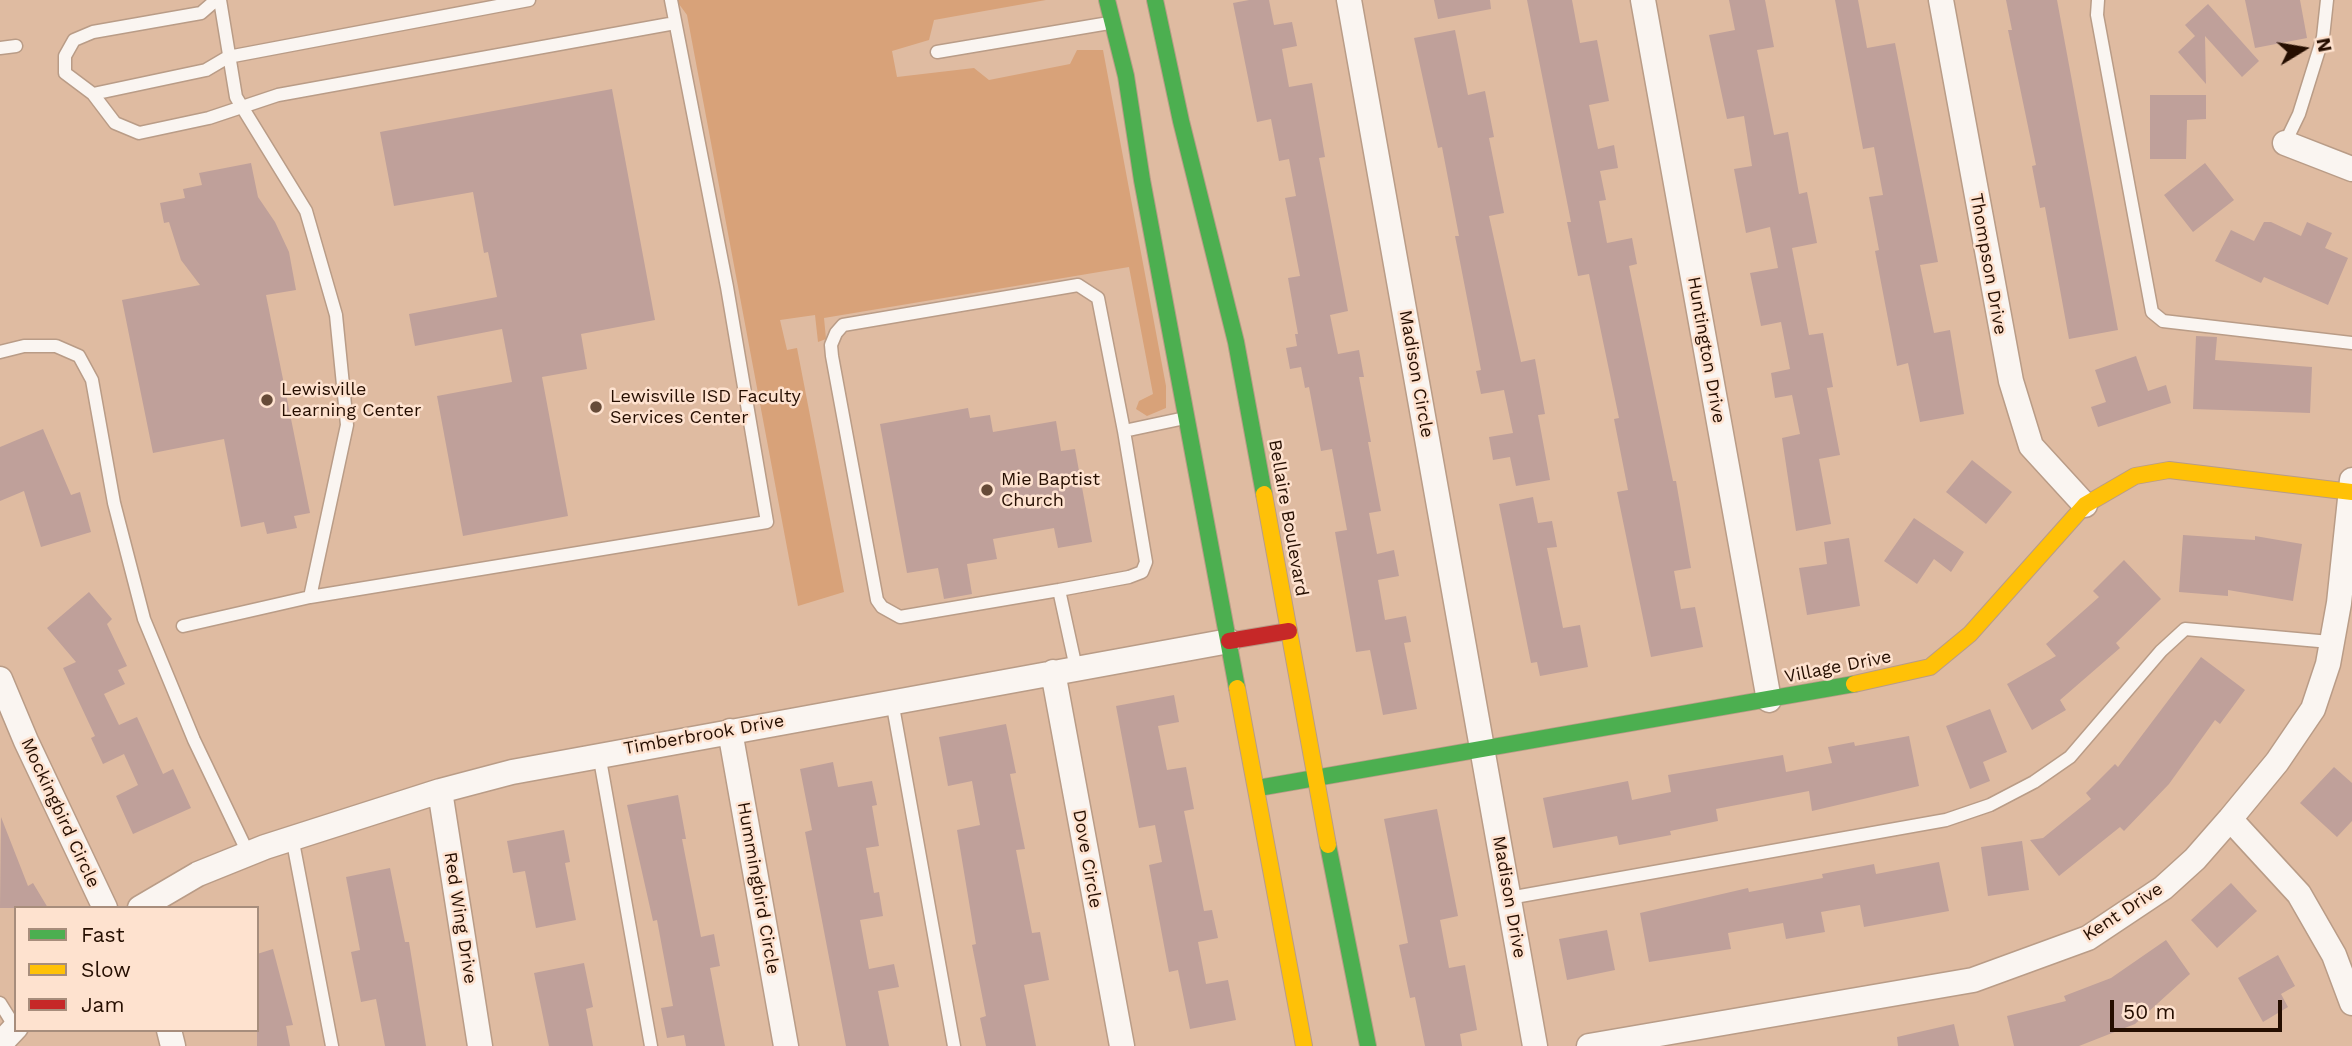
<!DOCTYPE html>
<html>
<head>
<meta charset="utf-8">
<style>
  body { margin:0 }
  #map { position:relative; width:2352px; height:1046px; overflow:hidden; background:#dfbba1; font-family:"Work Sans",sans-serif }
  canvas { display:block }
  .legend { position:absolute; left:14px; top:906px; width:245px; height:126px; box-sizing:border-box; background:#fee2cf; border:2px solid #a78d7c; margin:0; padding:9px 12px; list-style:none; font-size:21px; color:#250e00 }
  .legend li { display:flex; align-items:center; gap:14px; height:35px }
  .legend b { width:35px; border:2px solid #a78d7c }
  .north { position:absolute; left:2268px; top:14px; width:70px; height:70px; -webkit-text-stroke:5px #fee2cf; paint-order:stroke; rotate:79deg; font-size:19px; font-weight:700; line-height:28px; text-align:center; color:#250e00 }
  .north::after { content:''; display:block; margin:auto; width:24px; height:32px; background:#250e00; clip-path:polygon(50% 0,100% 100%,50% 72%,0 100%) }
  .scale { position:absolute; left:2110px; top:1000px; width:172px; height:32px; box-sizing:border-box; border:4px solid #250e00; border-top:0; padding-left:9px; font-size:21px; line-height:24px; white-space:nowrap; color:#250e00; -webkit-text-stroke:5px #fee2cf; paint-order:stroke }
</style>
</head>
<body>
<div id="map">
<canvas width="2352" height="1046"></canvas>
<ul class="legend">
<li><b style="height:9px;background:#4caf50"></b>Fast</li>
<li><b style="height:9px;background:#ffc107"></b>Slow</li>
<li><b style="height:9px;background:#c62828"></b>Jam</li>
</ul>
<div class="north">N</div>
<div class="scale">50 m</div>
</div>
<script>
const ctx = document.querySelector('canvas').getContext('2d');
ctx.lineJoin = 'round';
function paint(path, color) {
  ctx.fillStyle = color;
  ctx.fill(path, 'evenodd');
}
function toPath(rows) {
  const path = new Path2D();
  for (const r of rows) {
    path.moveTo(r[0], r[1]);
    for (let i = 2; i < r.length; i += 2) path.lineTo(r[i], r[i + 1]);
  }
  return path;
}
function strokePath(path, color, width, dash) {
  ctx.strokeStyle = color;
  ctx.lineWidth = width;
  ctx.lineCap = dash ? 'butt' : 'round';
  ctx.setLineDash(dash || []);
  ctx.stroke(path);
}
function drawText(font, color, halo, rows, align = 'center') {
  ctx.font = font + ' "Work Sans",sans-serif';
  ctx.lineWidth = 5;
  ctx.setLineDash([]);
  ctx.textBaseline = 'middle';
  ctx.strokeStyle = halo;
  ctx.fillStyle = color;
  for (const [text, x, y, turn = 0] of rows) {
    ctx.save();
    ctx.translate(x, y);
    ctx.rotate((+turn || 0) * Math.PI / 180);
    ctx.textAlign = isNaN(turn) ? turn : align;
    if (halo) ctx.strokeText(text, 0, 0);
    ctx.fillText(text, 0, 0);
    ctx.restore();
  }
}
paint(toPath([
  [676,0,1046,0,934,20,929,40,892,51,897,77,974,68,989,80,1070,64,1077,50,1103,50,1166,386,1166,408,1147,416,1136,409,1139,401,1153,394,1129,267,824,318,826,339,818,342,815,315,780,320,787,350,797,348,844,592,798,606,687,15]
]), '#d8a279');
paint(toPath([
  [1249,0,1269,0,1274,25,1292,22,1297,46,1282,49,1289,87,1312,83,1325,157,1319,158,1348,311,1330,315,1338,354,1359,350,1364,377,1359,377,1371,442,1368,442,1381,511,1369,513,1377,554,1394,550,1399,576,1378,580,1385,620,1406,616,1411,642,1404,643,1417,709,1383,715,1370,650,1356,652,1335,532,1347,530,1332,449,1321,451,1309,387,1305,388,1301,367,1290,369,1286,348,1297,346,1295,334,1298,334,1288,278,1300,276,1285,198,1296,196,1289,159,1279,161,1271,119,1257,122,1233,3],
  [1434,0,1490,0,1491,9,1438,19],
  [1527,0,1572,0,1580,43,1597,40,1609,101,1589,105,1598,149,1614,145,1618,168,1600,171,1606,200,1599,201,1607,243,1632,238,1637,264,1629,266,1673,481,1676,481,1691,568,1674,571,1681,609,1695,607,1703,647,1651,657,1617,492,1628,490,1614,419,1619,418,1589,274,1578,276,1567,222,1571,222],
  [1729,0,1765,0,1774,47,1757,50,1774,135,1788,132,1799,194,1807,192,1817,243,1792,248,1809,335,1823,333,1833,387,1827,388,1840,455,1819,459,1831,524,1796,531,1782,438,1800,434,1792,395,1775,398,1771,373,1790,369,1781,322,1761,326,1750,273,1778,268,1770,227,1746,233,1734,169,1752,166,1744,116,1727,119,1709,35,1735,30],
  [1835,0,1858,0,1867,48,1895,43,1938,262,1920,265,1934,333,1950,330,1964,414,1920,422,1908,363,1897,366,1875,251,1879,250,1869,197,1883,195,1874,147,1863,149],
  [2006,0,2057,0,2118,330,2069,339,2045,207,2040,208,2032,166,2036,165,2008,30,2012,30],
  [2245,0,2300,0,2307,38,2255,48],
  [2208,4,2259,61,2242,77,2205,36,2206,84,2178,52,2195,36,2185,25],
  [1455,30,1468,95,1485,91,1494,137,1489,138,1504,213,1489,216,1521,362,1535,359,1545,414,1538,415,1550,480,1516,486,1510,457,1493,460,1489,437,1513,433,1504,390,1481,394,1476,371,1481,370,1455,236,1459,236,1442,147,1438,148,1414,38],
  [612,89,655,320,581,334,587,369,542,377,568,516,463,536,437,396,512,382,502,329,415,346,409,314,497,297,488,252,484,253,473,192,394,206,380,132],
  [2150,95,2206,95,2206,119,2187,120,2186,159,2150,159],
  [251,163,258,197,275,222,289,252,296,290,266,295,310,513,294,516,297,528,267,534,264,522,241,527,224,439,153,453,122,300,200,285,181,260,169,222,164,223,160,203,185,198,183,189,202,185,199,173],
  [2205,163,2234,200,2193,232,2164,195],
  [2264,222,2271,222,2301,236,2307,222,2332,233,2325,248,2348,258,2328,305,2264,277,2261,283,2215,261,2231,230,2254,241],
  [2196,336,2217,337,2215,360,2312,367,2310,413,2193,409],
  [2136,356,2148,391,2166,385,2171,403,2098,427,2091,407,2106,402,2095,370],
  [968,408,970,418,990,415,993,432,1056,421,1061,451,1075,449,1092,542,1058,548,1054,528,993,539,997,559,967,564,972,594,944,599,938,568,907,573,880,424],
  [43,429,71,495,80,492,91,532,41,547,24,491,0,501,0,447],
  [1972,460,2012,492,1986,524,1946,492],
  [1533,497,1538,523,1552,521,1557,547,1547,548,1563,628,1580,625,1588,667,1540,676,1537,662,1531,663,1499,504],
  [1914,518,1964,552,1951,572,1934,559,1917,584,1884,561],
  [2183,535,2255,540,2255,536,2302,544,2293,601,2228,590,2228,596,2179,592],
  [1849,538,1860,606,1807,615,1799,568,1827,564,1824,542],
  [2124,560,2161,599,2116,643,2120,648,2060,700,2066,710,2032,730,2007,684,2056,656,2046,644,2099,597,2093,591],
  [89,592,112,619,107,624,127,666,118,670,125,684,104,694,119,725,137,717,163,774,173,769,191,808,133,834,116,796,138,785,124,754,103,764,91,738,95,736,63,668,76,662,47,628],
  [2201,657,2245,690,2220,724,2215,720,2169,784,2124,831,2120,827,2059,876,2030,840,2043,838,2091,799,2086,793,2115,764,2118,767],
  [1174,695,1179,722,1158,726,1167,770,1186,767,1194,809,1184,811,1204,911,1212,910,1218,938,1198,942,1206,984,1228,980,1236,1020,1190,1029,1178,970,1169,972,1149,865,1162,862,1155,825,1139,828,1116,706],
  [1990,709,2007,752,1983,762,1990,781,1970,789,1946,726],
  [1006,724,1016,773,1010,774,1025,849,1016,850,1032,933,1040,932,1049,980,1024,985,1036,1046,986,1046,980,1018,986,1016,972,945,976,944,957,830,980,825,972,781,948,786,939,737],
  [1909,736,1919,786,1812,811,1809,791,1716,809,1718,821,1670,831,1671,835,1619,845,1617,836,1553,848,1543,798,1628,781,1632,800,1671,792,1668,775,1783,755,1786,772,1832,763,1828,747,1854,742,1855,746],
  [833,762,838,787,872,781,877,805,872,806,879,846,866,848,874,893,879,892,883,916,860,920,869,969,894,964,899,987,878,991,889,1046,846,1046,805,832,812,830,800,769],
  [2334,767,2352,783,2352,821,2337,837,2300,803],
  [678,795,686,839,682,839,701,937,714,934,720,966,710,968,725,1046,686,1046,684,1035,667,1038,661,1008,673,1006,657,920,653,921,627,805],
  [1437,809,1458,916,1440,920,1449,968,1465,965,1477,1030,1460,1034,1462,1046,1425,1046,1415,997,1410,998,1399,945,1408,943,1384,819],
  [1,817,28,886,33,883,48,908,0,908],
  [564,830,570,862,565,863,576,920,536,928,525,871,513,873,507,841],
  [2022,841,2029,890,1988,896,1981,847],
  [1939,862,1949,911,1864,927,1860,905,1821,912,1825,932,1786,939,1783,923,1728,933,1731,949,1649,962,1640,913,1748,888,1749,892,1823,878,1822,874,1874,864,1876,874],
  [390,868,405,942,409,942,426,1046,385,1046,376,999,361,1002,351,952,360,950,346,877],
  [2231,883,2257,911,2217,948,2191,920],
  [1607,930,1615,970,1567,980,1559,939],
  [2166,940,2190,974,2135,1024,2079,1046,2014,1046,2007,1016,2066,1001,2064,996,2111,978],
  [273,949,293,1025,286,1026,290,1046,257,1046,257,954],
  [2278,955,2295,986,2281,994,2288,1007,2263,1022,2238,978],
  [584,963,593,1007,586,1009,593,1046,549,1046,534,973],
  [1954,1024,1959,1046,1898,1046,1897,1037]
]), '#bfa09a');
const lane = toPath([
  [216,0,201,13,93,32,74,40,65,56,65,73,93,94,115,123,139,133,209,118,278,95,675,23],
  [220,0,236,97,306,211,336,315,347,425,310,597,767,522,727,287,671,0],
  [2098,0,2097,15,2152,312,2163,321,2352,343],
  [0,48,16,46],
  [937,52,1109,23],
  [93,94,206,70,228,57,529,0],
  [2285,143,2299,114,2323,37,2327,0],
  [0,352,24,346,56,346,79,356,92,380,114,503,144,619,194,740,248,853],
  [1059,590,900,617,882,607,877,600,832,356,831,345,836,333,843,325,1078,285,1098,298,1124,431],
  [183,626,310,597],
  [1076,668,1059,590,1129,577,1142,572,1146,562,1124,431,1185,418],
  [892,701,954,1046],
  [599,754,651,1046],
  [292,837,332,1046],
  [1509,898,1946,820,1990,805,2034,782,2070,757,2161,651,2185,629,2330,642],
  [0,1003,15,1027]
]);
const street = toPath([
  [1349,0,1535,1046],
  [1643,0,1769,700],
  [1941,0,2011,381,2031,446,2085,505],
  [2285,143,2352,169],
  [1053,672,1122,1046],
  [0,679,26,741,105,908],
  [730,731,786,1046],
  [440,791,480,1046],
  [2230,819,2299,894,2334,955,2352,1003],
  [140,908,198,874,265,847,440,791,512,772,1229,641],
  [169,1030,173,1046],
  [0,1044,16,1027],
  [1589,1046,1973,980,2088,938,2163,888,2195,859,2230,819,2277,762,2313,709,2328,664,2339,603,2352,480]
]);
const fast = toPath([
  [1107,0,1126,76,1142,180,1237,688],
  [1155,0,1181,121,1236,342,1264,494],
  [1258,788,1854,684],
  [1328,845,1368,1046]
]);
const slow = toPath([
  [1264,494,1328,845],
  [1854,684,1930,667,1970,634,2085,505,2135,476,2169,470,2352,492],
  [1237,688,1304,1046]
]);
const jam = toPath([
  [1229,641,1289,631]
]);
strokePath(lane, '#b99c87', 15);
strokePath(street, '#b99c87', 27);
strokePath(fast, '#b99c87', 18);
strokePath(slow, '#b99c87', 18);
strokePath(jam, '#b99c87', 18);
strokePath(lane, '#faf5f1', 12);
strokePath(street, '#faf5f1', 24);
strokePath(fast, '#4caf50', 16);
strokePath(slow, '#ffc107', 16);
strokePath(jam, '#c62828', 16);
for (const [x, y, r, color] of [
  [267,400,7,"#664b38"],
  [596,407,7,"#664b38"],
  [987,490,7,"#664b38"]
]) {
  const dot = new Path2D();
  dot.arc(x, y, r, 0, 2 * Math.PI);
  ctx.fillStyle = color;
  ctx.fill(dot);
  strokePath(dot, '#fee2cf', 2.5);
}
drawText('18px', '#250e00', '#fee2cf', [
  ["Thompson Drive",1988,264,80],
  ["Huntington Drive",1706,350,80],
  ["Madison Circle",1416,374,80],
  ["Bellaire Boulevard",1288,518,80],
  ["Village Drive",1838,667,-11],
  ["Timberbrook Drive",704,735,-10],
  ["Mockingbird Circle",60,813,65],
  ["Dove Circle",1087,859,80],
  ["Hummingbird Circle",758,888,80],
  ["Madison Drive",1509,897,80],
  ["Kent Drive",2123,912,-33],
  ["Red Wing Drive",460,918,81]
]);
drawText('18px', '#250e00', '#fee2cf', [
  ["Lewisville",281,390],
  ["Learning Center",281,411],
  ["Lewisville ISD Faculty",610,397],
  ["Services Center",610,418],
  ["Mie Baptist",1001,480],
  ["Church",1001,501]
], 'left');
</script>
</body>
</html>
